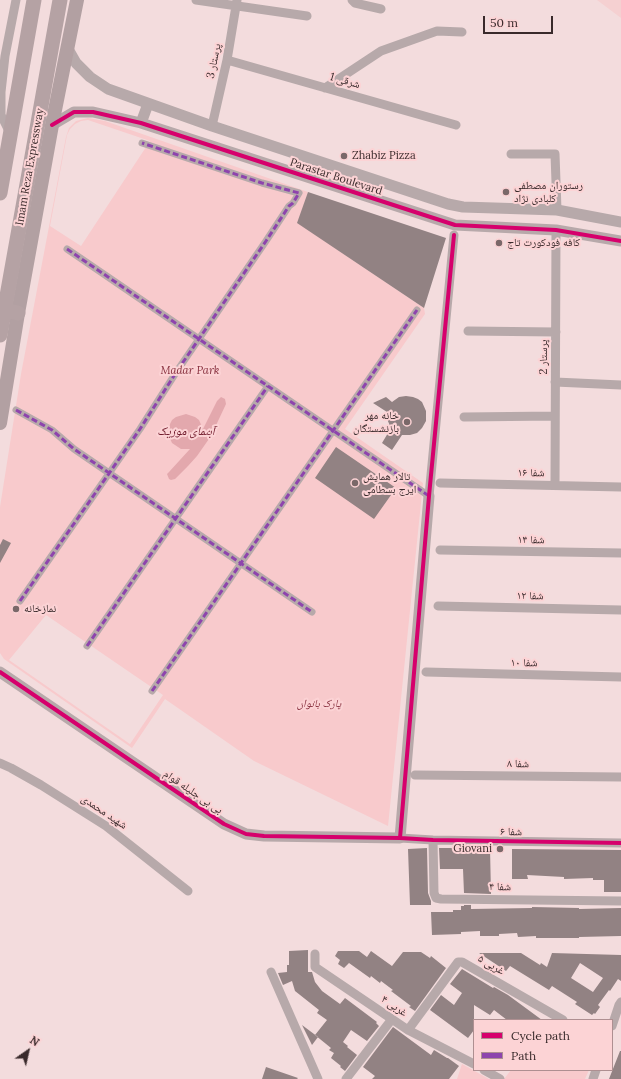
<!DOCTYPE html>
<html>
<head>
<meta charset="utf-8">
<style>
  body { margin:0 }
  #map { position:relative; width:621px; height:1079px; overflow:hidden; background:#f3dcdd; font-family:Lora,serif }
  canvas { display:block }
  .legend { position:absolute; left:473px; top:1019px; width:140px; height:52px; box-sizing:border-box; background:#fcd3d5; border:1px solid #ae8f91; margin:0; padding:5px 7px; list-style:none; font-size:12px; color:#392a2b }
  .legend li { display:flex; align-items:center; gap:8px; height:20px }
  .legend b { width:20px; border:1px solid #ae8f91 }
  .north { position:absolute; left:8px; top:1031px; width:40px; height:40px; -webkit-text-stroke:3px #fcd3d5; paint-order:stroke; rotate:34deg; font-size:11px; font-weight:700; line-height:16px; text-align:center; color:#392a2b }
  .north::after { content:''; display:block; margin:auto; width:14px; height:18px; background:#392a2b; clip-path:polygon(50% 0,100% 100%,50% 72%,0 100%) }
  .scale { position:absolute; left:483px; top:16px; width:70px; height:18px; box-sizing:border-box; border:2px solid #392a2b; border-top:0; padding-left:5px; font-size:12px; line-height:14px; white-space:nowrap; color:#392a2b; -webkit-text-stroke:3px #fcd3d5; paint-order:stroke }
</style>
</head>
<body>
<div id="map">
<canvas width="621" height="1079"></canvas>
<ul class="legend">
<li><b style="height:5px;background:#d6006c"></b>Cycle path</li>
<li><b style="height:5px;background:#8e44ad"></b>Path</li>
</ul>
<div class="north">N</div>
<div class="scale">50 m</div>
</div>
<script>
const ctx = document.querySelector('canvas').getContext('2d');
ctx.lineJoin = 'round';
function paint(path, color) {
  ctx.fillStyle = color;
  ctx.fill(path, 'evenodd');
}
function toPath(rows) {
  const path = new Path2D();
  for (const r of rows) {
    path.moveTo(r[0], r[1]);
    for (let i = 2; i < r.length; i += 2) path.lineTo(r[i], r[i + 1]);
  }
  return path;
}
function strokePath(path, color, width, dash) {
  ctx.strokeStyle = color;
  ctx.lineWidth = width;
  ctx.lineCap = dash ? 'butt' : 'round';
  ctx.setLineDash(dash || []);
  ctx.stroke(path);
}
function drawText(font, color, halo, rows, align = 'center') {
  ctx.font = font + ' Lora,"Noto Naskh Arabic",serif';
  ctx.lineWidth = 4;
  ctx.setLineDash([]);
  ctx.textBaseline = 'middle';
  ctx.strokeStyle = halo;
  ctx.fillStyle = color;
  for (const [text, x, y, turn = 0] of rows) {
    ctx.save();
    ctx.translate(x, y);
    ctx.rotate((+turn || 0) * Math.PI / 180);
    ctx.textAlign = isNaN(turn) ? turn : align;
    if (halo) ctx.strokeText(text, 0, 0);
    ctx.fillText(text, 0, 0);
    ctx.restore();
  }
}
paint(toPath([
  [597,0,621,0,621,18]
]), '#f5d0d1');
paint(toPath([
  [88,118,105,121,308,192,298,223,424,308,425,314,345,429,423,483,388,826,254,761,165,699,132,748,4,659,0,653,0,507,21,374,66,137,69,128,76,121],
  [88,120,150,141,81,246,50,226,67,135,70,129,75,124,81,121],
  [46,615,163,695,130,744,9,660],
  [462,1064,489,1079,457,1079],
  [511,1070,589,1070,585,1079,504,1079]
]), '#f8cacc');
paint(toPath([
  [221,397,225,399,226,404,211,436,197,456,188,466,175,479,171,480,169,479,167,474,169,472,190,449,181,449,172,443,168,434,170,424,172,420,176,417,186,414,195,417,199,420,203,429,217,401]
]), '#e3a8ad');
paint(toPath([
  [308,192,446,238,424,308,297,223],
  [406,396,413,397,418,399,422,402,426,411,426,421,422,428,417,433,410,435,402,435,392,450,382,443,391,428,387,419,387,412,373,403,386,397,392,402,399,397],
  [336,447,396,488,374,519,315,478],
  [3,539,11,543,0,563,0,545],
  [427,848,428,893,431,901,431,905,410,905,408,849],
  [439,848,490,848,491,894,464,893,463,869,440,869],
  [512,849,621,850,621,892,604,892,604,880,593,880,593,878,564,879,564,877,527,875,528,879,512,879],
  [464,905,471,905,471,909,532,908,532,907,579,908,579,909,621,908,621,936,579,937,579,938,536,938,536,936,518,937,517,933,499,934,499,936,480,936,480,931,461,932,461,934,432,935,431,912,453,912,453,910,461,910,461,906,464,906],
  [308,950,308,972,312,972,315,982,322,991,340,1004,345,998,377,1022,376,1023,379,1026,367,1041,351,1030,343,1042,348,1046,347,1047,357,1055,345,1071,340,1067,341,1066,331,1058,334,1053,329,1050,331,1048,315,1035,327,1020,317,1013,319,1010,295,991,292,981,283,985,278,973,287,972,287,965,289,965,289,951],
  [338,951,359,951,367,957,371,951,392,966,403,952,421,952,430,958,431,956,446,968,415,1011,409,1007,411,1006,391,991,393,990,381,981,380,983,371,976,370,978,349,963,344,968,338,964,340,960,335,956],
  [479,953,521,953,540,965,541,963,547,967,552,953,621,955,621,981,618,979,610,991,609,990,598,1005,600,1007,595,1014,594,1013,592,1015,575,1004,577,1002,552,986,549,990,510,966,506,971],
  [580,963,603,978,593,992,571,978],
  [462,969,493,988,494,987,508,995,542,1020,507,1020,494,1010,490,1015,474,1005,474,1030,468,1038,430,1010,441,995,454,1005,462,993,450,984],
  [302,1025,318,1037,312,1045],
  [393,1027,431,1055,434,1050,447,1058,448,1058,459,1066,449,1079,372,1079,375,1076,363,1067],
  [620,1051,621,1051,621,1079,609,1079],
  [266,1067,298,1078,297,1079,262,1079]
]), '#928283');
strokePath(toPath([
  [67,249,429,496],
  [16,410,52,430,74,449,312,612],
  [20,601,140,429,177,371,266,241,289,206,293,203,299,193,262,183,142,143],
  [87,646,268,386],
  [152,691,417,310]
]), '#b7a9aa', 7);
strokePath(toPath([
  [196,0,307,16],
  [352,0,355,3,381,9],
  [227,60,456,125],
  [325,88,381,51,437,31,462,32],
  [212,126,227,60,237,0],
  [10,133,1,115,1,92,5,56,16,0],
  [511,154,555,154,557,210],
  [468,331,556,332],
  [555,382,621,385],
  [464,417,555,416],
  [440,483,621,487],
  [555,485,556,230],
  [429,496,454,235],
  [440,550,621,553],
  [438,606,621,610],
  [426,672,621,677],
  [0,763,11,768,41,785,106,826,188,891],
  [415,775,621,777],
  [400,838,433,840,621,843],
  [433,840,434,893,436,898,441,899,621,901],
  [315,954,315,967,408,1030,474,1064],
  [271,972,318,1079],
  [612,1026,619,1005,621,1002],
  [408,1030,458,962,462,962,563,1020],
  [484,1070,500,1079],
  [346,1079,392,1019],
  [593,1079,596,1070]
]), '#b7a9aa', 9);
strokePath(toPath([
  [68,49,76,63,90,77,108,89,212,126,448,204,463,207,557,210,621,222],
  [141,123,148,104],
  [52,125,74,112,93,112,141,123,455,225,556,230,621,241],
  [0,672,224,824,246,834,264,836,400,838,429,496]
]), '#b7a9aa', 11);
strokePath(toPath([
  [0,423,18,313,52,125,77,0]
]), '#b2a0a2', 14);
strokePath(toPath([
  [0,193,34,0],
  [4,310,18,313],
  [0,335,60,0]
]), '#b5a2a4', 15);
strokePath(toPath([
  [67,249,429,496],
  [16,410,52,430,74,449,312,612],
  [20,601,140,429,177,371,266,241,289,206,293,203,299,193,262,183,142,143],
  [87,646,268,386],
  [152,691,417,310]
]), '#8e44ad', 3, [6, 3]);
strokePath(toPath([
  [52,125,74,112,93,112,141,123,455,225,556,230,621,241],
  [0,672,224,824,246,834,264,836,400,838,433,840,621,843],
  [400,838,429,496,454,235]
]), '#d6006c', 4);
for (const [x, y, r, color] of [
  [344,156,4,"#7a6869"],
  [506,192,4,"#7a6869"],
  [499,243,4,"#7a6869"],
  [407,422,4,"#7a6869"],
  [355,483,4,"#7a6869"],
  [16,609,4,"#7a6869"],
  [500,849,4,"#7a6869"]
]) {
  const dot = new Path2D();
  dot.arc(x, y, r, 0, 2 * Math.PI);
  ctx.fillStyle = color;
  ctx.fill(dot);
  strokePath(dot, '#fcd3d5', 1.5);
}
drawText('11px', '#392a2b', '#fcd3d5', [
  ["پرستار 3",214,61,-78],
  ["شرقی 1",345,81,16],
  ["Imam Reza Expressway",30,167,-80],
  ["Parastar Boulevard",336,177,18],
  ["پرستار 2",544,357,-90],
  ["شفا ۱۶",531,473,1],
  ["شفا ۱۴",531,540,1],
  ["شفا ۱۲",530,596,1],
  ["شفا ۱۰",524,663,1],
  ["شفا ۸",518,764,1],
  ["بی بی جلیله قوام",193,792,34],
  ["شهید محمدی",104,812,34],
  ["شفا ۶",511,832,1],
  ["شفا ۴",500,887,1],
  ["غربی ۵",491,965,30],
  ["غربی ۴",394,1006,34]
]);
drawText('11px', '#392a2b', '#fcd3d5', [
  ["Zhabiz Pizza",352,156],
  ["رستوران مصطفی",514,186],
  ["کلبادی نژاد",514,199],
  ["کافه فودکورت تاج",507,243],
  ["خانه مهر",399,416,"right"],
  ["بازنشستگان",399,429,"right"],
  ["تالار همایش",363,477],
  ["ایرج بسطامی",363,490],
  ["نمازخانه",24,609],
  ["Giovani",492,849,"right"]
], 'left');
drawText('italic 11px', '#872f3d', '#fcd3d5', [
  ["Madar Park",190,371],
  ["پارک بانوان",319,704]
]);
drawText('italic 12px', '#6f192a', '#fcd3d5', [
  ["آبنمای موزیک",186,432]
]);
</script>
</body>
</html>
